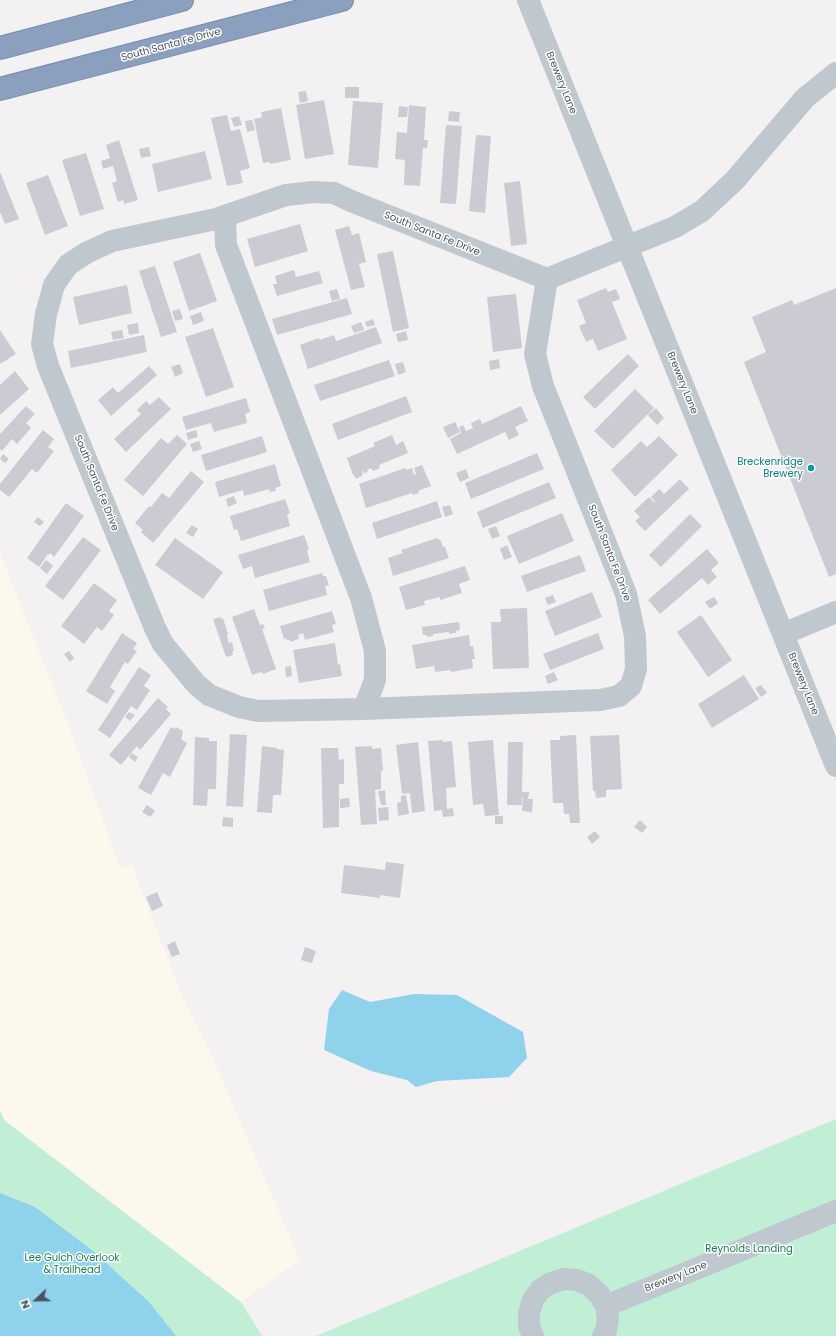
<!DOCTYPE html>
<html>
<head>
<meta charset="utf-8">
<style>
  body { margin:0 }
  #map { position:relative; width:836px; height:1336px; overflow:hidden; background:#f3f1f1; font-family:Poppins,sans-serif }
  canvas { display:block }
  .north { position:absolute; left:16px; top:1280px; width:40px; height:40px; -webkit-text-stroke:3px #fff; paint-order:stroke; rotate:248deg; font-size:11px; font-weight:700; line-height:16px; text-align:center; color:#49535e }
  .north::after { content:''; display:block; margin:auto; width:14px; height:18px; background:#49535e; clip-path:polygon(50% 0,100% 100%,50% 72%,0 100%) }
</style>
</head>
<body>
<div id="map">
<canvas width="836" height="1336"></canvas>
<div class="north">N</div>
</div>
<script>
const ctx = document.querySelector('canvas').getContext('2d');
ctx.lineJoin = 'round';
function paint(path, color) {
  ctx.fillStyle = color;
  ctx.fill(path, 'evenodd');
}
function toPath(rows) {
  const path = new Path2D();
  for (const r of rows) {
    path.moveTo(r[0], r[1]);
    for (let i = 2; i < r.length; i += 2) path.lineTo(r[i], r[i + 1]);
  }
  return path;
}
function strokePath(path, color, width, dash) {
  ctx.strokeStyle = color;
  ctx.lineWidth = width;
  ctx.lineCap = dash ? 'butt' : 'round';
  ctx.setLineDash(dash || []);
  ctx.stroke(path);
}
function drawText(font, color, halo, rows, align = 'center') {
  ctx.font = font + ' Poppins,sans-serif';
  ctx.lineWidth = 3;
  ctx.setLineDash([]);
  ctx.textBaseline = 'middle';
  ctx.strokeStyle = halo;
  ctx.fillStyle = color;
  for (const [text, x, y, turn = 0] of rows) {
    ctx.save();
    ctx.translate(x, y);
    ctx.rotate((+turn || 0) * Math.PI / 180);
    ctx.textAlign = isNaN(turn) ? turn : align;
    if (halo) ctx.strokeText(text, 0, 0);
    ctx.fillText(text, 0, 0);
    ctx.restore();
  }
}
paint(toPath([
  [0,553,73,737,120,868,132,866,181,993,213,1059,300,1260,241,1302,4,1120,0,1110]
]), '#fcf8ec');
paint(toPath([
  [0,1110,4,1120,241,1302,262,1336,0,1336],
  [836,1119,836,1336,316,1336]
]), '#c1efd5');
paint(toPath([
  [342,990,370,1002,414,994,457,995,523,1032,527,1058,509,1077,437,1081,416,1087,407,1080,371,1071,324,1050,329,1009],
  [0,1193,35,1207,93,1251,149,1302,176,1336,0,1336]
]), '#8fd2eb');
paint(toPath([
  [345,87,359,87,359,98,345,98],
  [306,91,308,101,300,103,298,92],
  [324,100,334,154,305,159,296,105],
  [353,101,383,103,378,168,348,165],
  [409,105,426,107,424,140,428,140,427,148,423,148,420,186,404,185,405,160,395,159,397,132,407,133],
  [399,106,408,107,407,117,398,117],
  [281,108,291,160,270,164,270,162,263,163,254,119,262,117,261,112],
  [449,111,460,112,459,122,448,121],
  [227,115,231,131,240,129,250,168,240,171,243,183,227,186,211,118],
  [239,116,242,125,234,127,231,118],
  [252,120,255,130,247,132,245,121],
  [446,125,462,126,456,204,440,203],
  [476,135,491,136,485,213,469,211],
  [119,140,138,200,124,204,123,200,118,202,112,183,117,181,113,166,103,169,101,161,110,158,106,145],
  [149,147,151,156,141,158,139,149],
  [205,151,212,179,158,192,152,164],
  [86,153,104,209,80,216,62,160],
  [0,172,19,219,5,224,0,212],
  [48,175,68,226,45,235,26,183],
  [520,181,527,244,511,246,504,183],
  [300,224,308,251,255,267,247,239],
  [349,226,352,235,359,233,366,262,359,264,365,287,351,290,335,230],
  [393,251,409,328,393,332,377,254],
  [200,253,217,301,189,311,173,262],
  [155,266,177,332,161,337,139,271],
  [294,270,296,277,319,271,323,283,277,296,273,284,277,284,275,276],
  [127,285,132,313,79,325,73,297],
  [606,288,608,292,616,289,620,299,612,302,627,339,598,351,593,339,586,342,579,326,586,323,577,300],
  [836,288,836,574,829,577,744,362,766,352,752,317,792,300,794,305],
  [337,289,340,299,332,301,329,291],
  [516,294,522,348,493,352,487,297],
  [347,298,352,314,277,335,272,319],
  [180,309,183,319,175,321,172,311],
  [201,312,204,321,193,325,190,316],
  [373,319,375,325,367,327,365,322],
  [361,322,364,330,354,333,351,326],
  [138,323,139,333,129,335,127,325],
  [376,327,382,343,308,369,300,345,319,338,319,340,334,335,336,341],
  [213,328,234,387,206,397,185,337],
  [0,330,16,354,0,364],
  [122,330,124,338,113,340,111,332],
  [406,331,408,340,398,342,396,334],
  [144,335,147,352,71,368,68,351],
  [628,354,639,366,595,409,583,397],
  [499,359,500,368,490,370,489,361],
  [389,360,395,376,320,401,314,385],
  [403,362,406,372,398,375,395,364],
  [180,364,183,373,175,377,171,367],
  [149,366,157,375,111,416,98,400,113,387,118,393],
  [15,371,29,389,0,415,0,385],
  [635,389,654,408,613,449,594,431],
  [406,396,412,412,338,440,332,424],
  [159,397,171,409,126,452,114,439,141,414,137,410,146,401,150,405],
  [246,398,250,412,245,414,247,423,214,432,211,423,186,430,182,417],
  [26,406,35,414,26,423,31,428,17,444,12,439,2,451,0,449,0,434],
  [521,406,528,421,515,427,519,435,509,440,505,432,457,454,450,439,461,433,459,427,463,425,466,431,473,428,471,423,480,419,482,424],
  [656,408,664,418,657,425,648,415],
  [455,422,460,432,448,438,443,427],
  [43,430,54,439,48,447,54,451,37,473,32,469,9,497,0,490,0,484],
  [196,430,198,437,188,440,186,433],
  [177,435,187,444,143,496,124,480,161,438,168,444],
  [392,435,396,445,403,441,408,453,379,465,380,468,373,471,371,468,367,470,368,472,364,473,363,471,362,472,363,475,356,479,354,475,353,475,347,458,375,446,373,443],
  [262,436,267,452,206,471,201,455],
  [659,436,678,455,635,497,611,470,641,441,647,447],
  [199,441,202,449,193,452,190,444],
  [537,453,544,469,471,499,465,483],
  [3,454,9,459,5,463,0,459],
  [275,464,281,486,275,488,276,491,270,492,269,489,244,496,243,490,219,497,215,482],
  [422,465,431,486,418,491,419,493,413,495,412,493,366,508,359,484,405,468,406,470,412,468,414,475,416,474,414,468],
  [466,469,469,478,460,482,456,473],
  [191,471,204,482,153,543,141,532,143,530,135,523,149,506,151,507,162,493,169,498],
  [680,479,689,489,645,531,635,521,640,517,634,511,649,497,655,503,655,502,651,497,659,489,664,494],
  [549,482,556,498,483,528,477,512],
  [234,496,237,503,228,507,226,499],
  [285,499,290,513,287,514,290,526,241,541,237,529,234,530,230,516],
  [437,501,442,517,377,539,372,523],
  [66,503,84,516,54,557,50,553,49,555,48,554,39,567,27,558],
  [450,505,453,514,445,517,442,507],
  [562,513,574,541,519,564,507,536],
  [690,514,702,526,661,567,649,555],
  [38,517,44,522,40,526,34,522],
  [192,525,198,529,193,537,186,533],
  [496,526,500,536,492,539,488,529],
  [304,535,309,549,307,550,310,562,255,578,252,566,243,569,238,555],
  [83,537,101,550,63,600,45,586],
  [175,538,223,572,203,599,155,565],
  [437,538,438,540,440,539,443,547,445,547,449,558,393,576,388,558,403,553,401,550],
  [507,545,512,557,504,560,500,549],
  [707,549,719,563,711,570,717,577,708,585,702,578,660,614,648,600],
  [580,555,586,571,527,592,521,576],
  [46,560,53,566,47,574,40,568],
  [465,566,470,580,459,584,462,593,440,600,440,597,424,601,425,605,406,610,399,587],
  [322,573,323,576,326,576,329,585,325,586,327,595,269,611,263,590],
  [94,583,117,600,109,611,114,615,102,631,97,627,84,644,61,626],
  [592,592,602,617,555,636,545,611],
  [553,595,556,602,548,605,545,598],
  [714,597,718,603,710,609,705,602],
  [527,608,529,668,493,669,491,622,501,622,500,609],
  [254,609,260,625,263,624,265,628,262,629,276,669,263,674,262,672,252,675,232,617],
  [332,611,336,624,332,625,334,632,305,640,303,633,298,635,299,639,290,642,290,640,287,640,286,638,284,639,280,626],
  [701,615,732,660,708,677,677,632],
  [220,617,221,619,223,618,228,634,227,635,229,643,232,642,234,651,232,652,233,655,226,657,213,619],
  [459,622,460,630,456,631,456,633,449,634,449,632,433,634,433,636,427,637,427,635,423,635,422,627],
  [122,633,137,643,133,649,137,651,128,664,125,662,110,687,115,691,107,704,86,691],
  [598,633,604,649,550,670,543,654],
  [469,635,470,646,473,646,475,659,472,659,473,668,451,672,450,670,435,672,434,666,416,669,412,645],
  [335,643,338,665,340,664,342,676,299,683,293,650],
  [69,651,74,658,70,662,64,654],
  [291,666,292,676,286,677,285,667],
  [139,667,151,675,144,686,150,690,137,710,131,706,110,738,98,730],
  [554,672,558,680,548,684,545,676],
  [744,675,759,699,712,728,698,704],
  [761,685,767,693,761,697,755,688],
  [158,698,168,707,166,709,171,714,140,750,137,746,121,765,109,755],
  [129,712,135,715,130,721,125,717],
  [171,727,175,729,176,727,183,731,182,734,183,734,181,739,187,743,170,777,163,773,151,795,138,788],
  [230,734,247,735,243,807,226,806],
  [576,735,580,823,570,823,569,814,564,814,563,803,553,803,550,740,560,740,560,736],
  [619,735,622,789,606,790,606,797,596,798,595,791,593,791,590,736],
  [195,737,209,738,209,741,217,741,216,789,208,789,207,806,193,805],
  [443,740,443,742,452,741,456,787,446,788,447,809,453,808,454,816,443,817,442,810,434,811,428,741],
  [493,740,499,815,485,816,483,804,473,805,468,742],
  [418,742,425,811,412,813,410,793,402,794,396,745],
  [508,742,523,742,522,792,529,792,528,799,533,799,532,812,522,811,523,798,522,798,522,805,507,805],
  [262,746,277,748,277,749,284,750,281,795,273,795,272,813,257,812],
  [372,746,372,749,381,748,383,771,381,771,381,789,375,790,377,824,361,825,355,747],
  [321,748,338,748,339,760,344,759,344,784,339,784,339,827,323,828],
  [132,753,138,757,135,762,129,757],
  [385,790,386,805,381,805,378,791],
  [406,795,409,814,398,816,397,803,401,802,401,796],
  [349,798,350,807,340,808,340,799],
  [147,805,155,811,150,817,142,812],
  [388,807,389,820,379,821,378,808],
  [495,816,503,816,503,824,495,824],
  [223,817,233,818,233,827,222,826],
  [640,820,647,827,642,833,634,827],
  [595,831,600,837,592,844,587,837],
  [386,862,404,864,400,898,380,895,380,898,341,893,344,865,385,870],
  [157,892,163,906,152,911,146,897],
  [175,941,180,954,172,957,167,945],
  [305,947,316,951,312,963,301,960]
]), '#cbccd3');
const highway = toPath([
  [0,48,182,0],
  [0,89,342,0]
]);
strokePath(highway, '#758baa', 24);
strokePath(toPath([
  [528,0,836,766],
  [225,216,226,245,361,598,375,651,375,680,364,709],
  [547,279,535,354,543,386,626,594,635,636,636,669,631,686,619,696,600,700,364,709,258,711,239,707,209,695,196,684,163,644,155,628,48,366,42,344,46,314,54,285,68,265,86,253,112,241,216,219,286,195,313,192,334,193,351,201,547,279,675,227,702,211,735,180,805,98,836,73],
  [783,634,836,612],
  [606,1306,836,1211],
  [533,1336,529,1326,529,1313,533,1300,540,1290,551,1283,564,1279,577,1280,589,1285,599,1294,606,1306,608,1318,606,1331,603,1336]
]), '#bfc7cf', 22);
strokePath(highway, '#8aa0be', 22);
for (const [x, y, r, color] of [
  [811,468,4,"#0f9aa8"]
]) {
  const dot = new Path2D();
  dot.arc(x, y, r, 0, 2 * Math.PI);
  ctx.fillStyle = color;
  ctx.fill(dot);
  strokePath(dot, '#fff', 1.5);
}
drawText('10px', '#49535e', '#fff', [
  ["South Santa Fe Drive",171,45,-15],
  ["Brewery Lane",561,83,68],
  ["South Santa Fe Drive",432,234,22],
  ["Brewery Lane",682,383,68],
  ["South Santa Fe Drive",96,483,68],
  ["South Santa Fe Drive",609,553,69],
  ["Brewery Lane",803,684,68],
  ["Brewery Lane",676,1277,-22]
]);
drawText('10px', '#0d838f', '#fff', [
  ["Breckenridge",803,462],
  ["Brewery",803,474]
], 'right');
drawText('10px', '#198053', '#fff', [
  ["Reynolds Landing",749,1249],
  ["Lee Gulch Overlook",72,1258],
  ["& Trailhead",72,1270]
]);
</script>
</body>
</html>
